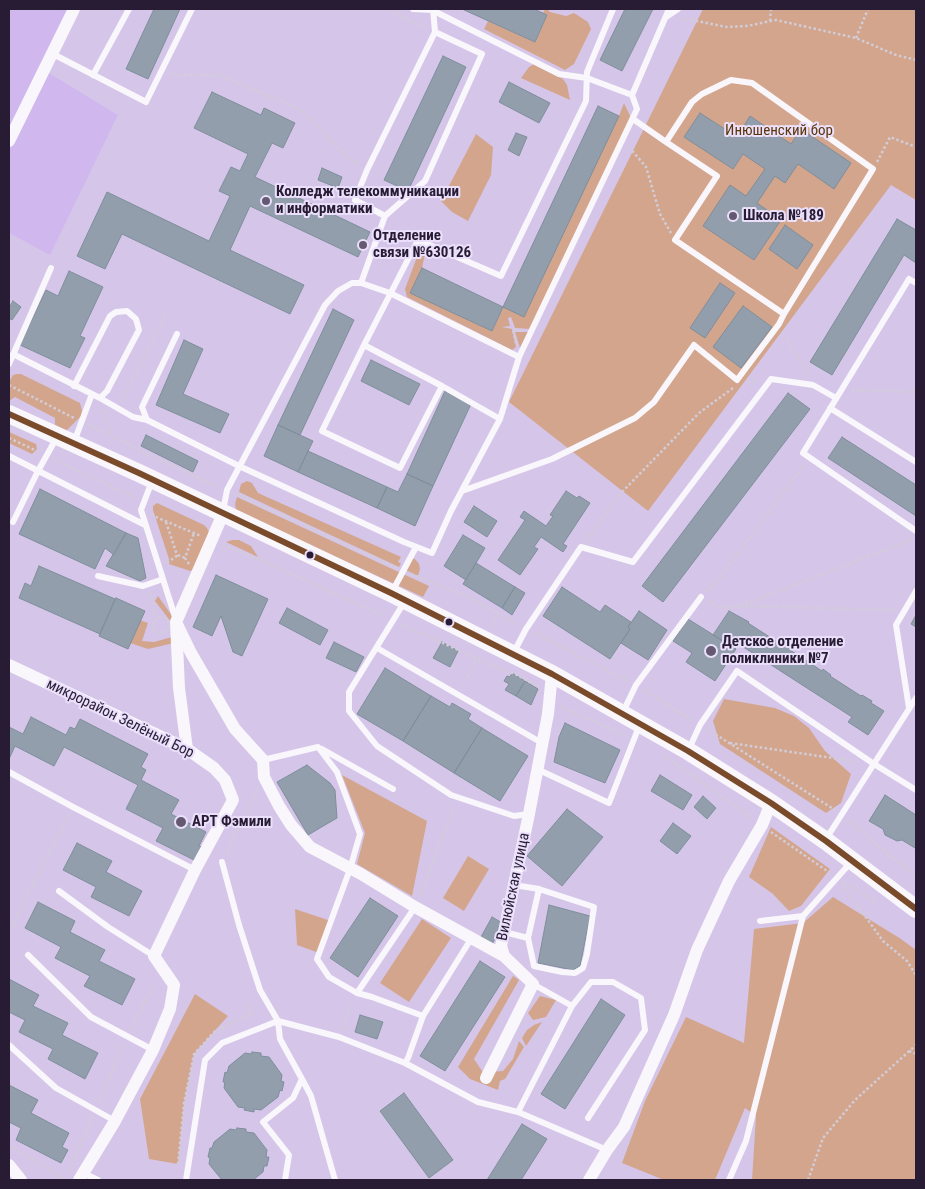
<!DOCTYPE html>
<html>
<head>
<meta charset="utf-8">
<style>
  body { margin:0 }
  #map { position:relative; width:925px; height:1189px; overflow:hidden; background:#d5c6e9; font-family:"Roboto Condensed",sans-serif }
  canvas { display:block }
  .frame { position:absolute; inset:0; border:10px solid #271c34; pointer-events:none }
</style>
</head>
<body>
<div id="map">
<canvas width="925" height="1189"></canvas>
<div class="frame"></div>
</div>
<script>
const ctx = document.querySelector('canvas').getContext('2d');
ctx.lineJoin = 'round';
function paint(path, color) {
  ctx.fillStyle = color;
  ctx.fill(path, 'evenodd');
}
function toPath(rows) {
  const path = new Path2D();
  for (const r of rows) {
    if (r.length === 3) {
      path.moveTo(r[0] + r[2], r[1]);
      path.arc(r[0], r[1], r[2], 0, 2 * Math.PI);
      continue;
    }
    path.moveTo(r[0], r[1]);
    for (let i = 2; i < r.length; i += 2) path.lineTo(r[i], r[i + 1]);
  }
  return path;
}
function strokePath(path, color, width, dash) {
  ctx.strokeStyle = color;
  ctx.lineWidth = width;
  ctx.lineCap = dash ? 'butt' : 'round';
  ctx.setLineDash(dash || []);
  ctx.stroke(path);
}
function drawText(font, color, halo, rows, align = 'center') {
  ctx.font = font + ' "Roboto Condensed",sans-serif';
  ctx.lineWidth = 4;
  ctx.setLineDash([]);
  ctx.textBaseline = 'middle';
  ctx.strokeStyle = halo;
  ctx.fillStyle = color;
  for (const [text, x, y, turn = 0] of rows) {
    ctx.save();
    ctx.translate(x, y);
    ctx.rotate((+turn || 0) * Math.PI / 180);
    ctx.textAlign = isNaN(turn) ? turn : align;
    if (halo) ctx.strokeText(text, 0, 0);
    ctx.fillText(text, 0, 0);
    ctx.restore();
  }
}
paint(toPath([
  [9,9,72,9,44,70,118,115,50,255,9,233]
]), '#d0b8ef');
paint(toPath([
  [545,9,547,9,550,12,566,16,574,13,588,22,591,29,574,64,565,70,484,29,488,21,535,42,547,15,543,13],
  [703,9,916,9,916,200,891,185,648,511,509,402],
  [534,64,563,79,567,85,570,100,521,78,529,67],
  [624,103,631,118,530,329,515,328,511,317,508,318,510,326,502,327,512,329,516,347,512,350,407,297,405,289,417,257,421,252,425,254,422,268,411,293,492,331,503,307,619,116],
  [476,134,493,147,491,175,468,221,452,212,441,201],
  [515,332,529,332,520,348],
  [17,374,21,374,80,403,82,411,81,416,66,431,55,425,55,418,15,397,9,401,9,382,13,375],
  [9,432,36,444,37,449,32,454,9,443],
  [247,481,252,483,258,493,401,557,398,562,401,563,399,567,239,492,241,484],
  [237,497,429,586,423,597,241,513,236,510,235,504],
  [157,503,204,525,207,528,209,532,195,569,190,571,169,564,169,559,153,510,153,506],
  [232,540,239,540,251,546,258,557,226,542],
  [412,558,415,559,419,564,420,569,418,576,406,570],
  [158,596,175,620,171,622,155,601],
  [140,620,148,623,142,641,154,642,172,637,174,643,148,649,130,643],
  [724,699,775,708,794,716,809,728,825,751,851,774,841,803,826,813,720,744,713,721],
  [342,775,427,821,412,896,357,864,365,833],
  [771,827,830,869,801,906,789,911,773,894,749,877],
  [468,856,489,869,464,911,443,898],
  [833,897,901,939,916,950,916,1180,752,1180,756,1116,745,1108,715,1180,664,1180,622,1163,645,1101,686,1017,744,1043,754,929,803,923],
  [295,909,331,921,319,953,297,945],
  [422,919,451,938,409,1002,380,983],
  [513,976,519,980,474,1059,486,1077,489,1072,503,1071,513,1059,519,1041,524,1047,505,1079,500,1081,498,1090,470,1079,458,1067],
  [195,994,228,1016,194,1054,184,1103,178,1164,149,1159,140,1099],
  [540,996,556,1000,546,1017,533,1020,528,1013],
  [542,1022,526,1046,522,1038,527,1030,534,1025]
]), '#d3a58c');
const building = toPath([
  [154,9,180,9,148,79,126,69,154,9],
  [462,9,534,9,547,15,535,42,462,9],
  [625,9,653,9,622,71,600,60,625,9],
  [443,56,466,67,408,191,384,180,443,56],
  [509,82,550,103,539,123,499,102,509,82],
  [212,92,261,115,264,108,295,123,283,148,272,143,255,177,370,232,358,257,250,206,230,250,304,285,290,314,122,234,105,269,77,256,107,192,209,241,230,196,219,191,231,167,240,171,248,154,194,128,212,92],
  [598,106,619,116,524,317,503,307,598,106],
  [700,113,737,137,750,116,791,144,801,129,851,163,834,189,798,164,785,183,775,176,757,203,781,220,754,260,703,226,730,185,746,196,765,169,743,154,733,169,684,137,700,113],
  [516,133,527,137,519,156,508,150,516,133],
  [322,168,342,177,338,188,318,180,322,168],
  [897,219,916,230,916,263,904,255,832,375,810,362,897,219],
  [785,225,813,245,797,269,769,249,785,225],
  [422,268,503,307,492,331,410,293,422,268],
  [69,271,103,287,80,336,85,338,70,368,20,345,46,290,58,296,69,271],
  [720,283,735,293,705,338,690,328,720,283],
  [13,301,21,307,12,320,9,318,9,308,13,301],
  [743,306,772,327,741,368,713,347,743,306],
  [333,309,354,320,300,435,278,425,333,309],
  [184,340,203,349,183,394,229,414,220,433,156,405,184,340],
  [371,360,420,384,409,405,361,381,371,360],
  [445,391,471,404,433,486,407,474,445,391],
  [788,393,810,409,663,602,642,586,788,393],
  [278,425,313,441,298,472,264,456,278,425],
  [146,435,198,461,193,472,141,446,146,435],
  [842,437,916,485,916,516,828,458,842,437],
  [308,451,387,487,377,508,298,472,308,451],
  [407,474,433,486,415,526,377,508,387,487,398,492,407,474],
  [40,489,126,533,114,555,105,548,95,569,19,534,40,489],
  [566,491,577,498,579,496,590,503,563,544,567,546,563,552,541,537,534,547,538,549,520,575,498,560,525,520,520,517,524,511,546,526,553,516,550,515,566,491],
  [474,506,497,521,487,537,464,522,474,506],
  [126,533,138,538,146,578,140,581,106,566,126,533],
  [463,535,485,548,466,580,444,566,463,535],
  [476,563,515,587,502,608,463,584,476,563],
  [39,566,115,599,100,634,19,598,25,583,31,586,39,566],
  [216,575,268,599,242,656,233,652,221,616,212,636,193,627,216,575],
  [515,587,525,593,512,615,502,608,515,587],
  [562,587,600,612,605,605,631,622,628,627,630,629,610,659,543,616,562,587],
  [116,598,145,611,128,649,99,636,116,598],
  [287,608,328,630,320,645,279,623,287,608],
  [639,611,667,630,648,660,621,643,630,629,628,627,639,611],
  [729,611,749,622,748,623,782,645,783,643,791,649,790,650,822,671,823,669,831,675,830,676,861,696,862,695,872,701,871,703,884,711,868,735,848,722,852,717,734,641,730,646,713,635,729,611],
  [916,615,916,627,911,624,916,615],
  [688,619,736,649,715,681,686,662,692,653,673,641,688,619],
  [334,642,364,657,356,672,326,658,334,642],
  [442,642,458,651,450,667,433,658,442,642],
  [385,668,431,696,403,741,357,714,385,668],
  [512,673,525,681,516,696,505,690,509,684,504,681,507,676,510,677,512,673],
  [525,681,538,689,531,705,516,696,525,681],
  [431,696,450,707,452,703,471,714,468,719,482,728,454,773,403,741,431,696],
  [31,717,66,735,70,727,75,729,80,719,148,754,141,767,146,770,141,780,179,800,171,814,206,832,199,846,203,847,196,861,156,841,163,828,126,809,138,785,64,747,54,766,15,746,9,759,9,727,23,734,31,717],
  [565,723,620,750,605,783,554,762,559,737,565,723],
  [482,728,528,756,500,801,454,773,482,728],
  [307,765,330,783,335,790,337,818,308,835,277,782,307,765],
  [660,775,692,795,683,810,651,791,660,775],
  [885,795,916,815,916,846,915,848,902,840,897,841,885,835,883,829,869,821,885,795],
  [703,796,716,808,707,819,694,807,703,796],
  [567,809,603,837,562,886,527,856,567,809],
  [673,823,691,836,677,854,660,841,673,823],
  [77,843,112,861,106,872,142,891,129,916,91,897,96,887,63,870,77,843],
  [370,898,398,916,358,977,330,958,370,898],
  [38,902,75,921,70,932,105,950,99,961,135,979,122,1005,84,986,90,976,55,958,61,947,25,928,38,902],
  [549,905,590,916,580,966,573,970,538,963,549,905],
  [492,917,504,924,492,944,481,937,492,917],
  [480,961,505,977,445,1071,420,1056,480,961],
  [9,979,39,995,33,1006,68,1023,62,1035,98,1053,85,1079,48,1059,53,1049,19,1032,25,1020,9,1012,9,979],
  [601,999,625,1015,565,1109,541,1094,601,999],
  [360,1015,383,1022,377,1039,355,1032,360,1015],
  [252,1052,261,1053,261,1056,269,1057,282,1075,281,1081,284,1082,282,1091,280,1090,278,1097,261,1110,254,1109,254,1112,244,1110,245,1108,238,1107,224,1088,225,1082,223,1082,225,1072,227,1073,229,1066,245,1053,251,1054,252,1052],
  [9,1085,38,1100,31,1113,69,1133,62,1147,68,1150,61,1163,16,1140,21,1128,9,1122,9,1085],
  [404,1093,453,1160,429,1178,380,1111,404,1093],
  [522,1124,547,1139,521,1180,487,1180,522,1124],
  [237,1128,246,1129,246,1132,254,1133,267,1150,266,1157,269,1157,267,1166,264,1166,263,1172,253,1180,222,1180,209,1164,210,1158,208,1157,210,1148,212,1148,214,1142,230,1129,236,1130,237,1128]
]);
paint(building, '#929eac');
strokePath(building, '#7e8e9b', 1);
strokePath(toPath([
  [386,9,425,27],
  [681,18,727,27,747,26,776,20,856,38,896,55,916,60],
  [770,21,771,9],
  [856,38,868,9],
  [170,73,175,75,219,75,300,109,350,160,360,165],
  [629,147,646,167,660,214,671,233],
  [877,162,890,137,916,147],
  [783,332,808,375],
  [516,343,513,330,522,330],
  [747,382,758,381],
  [9,385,74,418],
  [852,390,916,392],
  [121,401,166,314],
  [104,411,112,436,149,455,219,487],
  [88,425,112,436],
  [9,438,39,452],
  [55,460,136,498],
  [236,494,397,568],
  [151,515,201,536],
  [166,522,176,552,178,555,185,558],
  [586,540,622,492,699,413,733,388],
  [223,545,270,564,384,616],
  [167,563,178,555],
  [189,564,185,558,194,533],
  [411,574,462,594,519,625],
  [706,592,719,579,805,464],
  [150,593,156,618],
  [708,601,719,608,740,606,913,539],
  [741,606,896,610],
  [161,625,8],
  [401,624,502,670,515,674,539,687],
  [491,628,498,614],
  [534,633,628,681],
  [468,677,477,658],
  [643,690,694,721],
  [560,706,625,736],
  [707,729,835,810],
  [730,743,853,761],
  [663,755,753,819],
  [848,820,894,859,916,876],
  [771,832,830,873],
  [226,854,258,789],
  [843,882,874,902,876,897],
  [842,884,883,941,907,961,916,975],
  [420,896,453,808],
  [9,932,69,815],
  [130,1029,156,981],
  [342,1029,353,1002],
  [909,1051,916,1054],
  [99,1103,124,1043],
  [9,1146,65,1179],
  [178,1164,184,1103,194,1054,215,1031,251,1014,247,1003],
  [70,1169,93,1117],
  [808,1180,823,1138,855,1100,916,1045]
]), '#d2cdd8', 2.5, [2.5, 2.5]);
strokePath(toPath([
  [413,9,432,10,559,74,587,78,632,95],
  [666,17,678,9],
  [53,54,146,102,192,9],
  [93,75,129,9],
  [633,119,666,142],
  [385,216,425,181,482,54,435,32],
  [361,283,385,216,355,200,367,170,435,32,433,9],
  [916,283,909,279,803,453,916,531],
  [177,334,142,407,147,420,239,466,404,542,432,553,451,511,500,419,519,357,637,109,632,95,669,9],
  [364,345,442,386,500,419],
  [13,354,100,398,133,417,147,420],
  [9,364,51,268],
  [74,386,110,316,116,312,127,311,136,319,139,330,107,391,100,398],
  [442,386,400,468,322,431,364,345,418,240,501,276,586,101,587,72,613,9],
  [830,408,916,462],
  [74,442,92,394],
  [9,456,145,525],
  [152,481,141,510,176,620],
  [462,491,552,459,635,418,654,402,694,345,737,380,779,324,784,314,675,240,717,176,666,142,692,102,702,94,731,80,752,83,873,169,784,314],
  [223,511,227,490,325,305,338,291,352,283,361,283,390,293,519,357],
  [13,522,38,471,57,437],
  [98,576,143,586,163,579],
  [392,592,416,547],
  [405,601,349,692,349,711,377,746,451,795,514,816,529,814],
  [377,648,542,743],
  [514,652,526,629,581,547,633,562,771,379,813,385,836,398],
  [909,708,896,625,916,591],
  [623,712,636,685,701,597],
  [322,749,393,789],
  [688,751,700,725,737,671,874,764,916,790],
  [263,760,318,747,337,772,360,834,350,869,317,959,329,977,357,993],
  [537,769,609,803,640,724],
  [9,772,73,807,195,870],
  [826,839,916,698],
  [222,862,239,925,260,990,278,1021,280,1039,302,1079,293,1098,263,1122,289,1155,285,1180],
  [514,885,539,889,594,907,587,954,583,968,575,973,562,972,534,966,528,938],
  [59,891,108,927,154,956],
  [415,907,357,993,372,997,423,1016,471,939],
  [760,921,803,916,852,861],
  [504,932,528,938,539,889],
  [28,955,91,1017,153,1050],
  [572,1006,591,982,613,982,641,998,645,1030,588,1118],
  [9,1045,56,1088,115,1121],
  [405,1063,408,1058,423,1016],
  [302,1079,311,1096,335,1180],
  [518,1112,607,1150],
  [83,1173,98,1180],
  [186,1180,205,1060,222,1043,278,1021,339,1037,405,1063,478,1102,518,1112,572,1006,533,984],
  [729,1180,746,1141,803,916]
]), '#f9f6fc', 6);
strokePath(toPath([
  [9,141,74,9],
  [176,622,191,653,235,729,263,760,264,777,279,806,291,825,310,847,361,874,415,907,504,956],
  [9,665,187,749,214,768,225,780,233,800,195,870,154,956,174,985,170,1009,153,1050,115,1121,79,1180],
  [187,749,179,688,176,622,223,514],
  [486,1078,533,984,504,956,501,946,529,814,548,714,552,674],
  [9,1165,21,1180],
  [589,1180,607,1150,624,1127,674,1015,697,950,729,881,762,825,771,803]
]), '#f9f6fc', 12);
strokePath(toPath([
  [9,414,141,474,391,593,552,674,688,751,771,803,826,841,916,909]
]), '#f9f6fc', 18);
strokePath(toPath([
  [9,414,141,474,391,593,552,674,688,751,771,803,826,841,916,909]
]), '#7a4b2a', 6);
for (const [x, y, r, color] of [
  [266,201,5,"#645873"],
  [733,216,5,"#645873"],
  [363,245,5,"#645873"],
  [310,555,4.5,"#271c34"],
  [449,622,4.5,"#271c34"],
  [711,651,6,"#645873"],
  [181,822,6,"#645873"]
]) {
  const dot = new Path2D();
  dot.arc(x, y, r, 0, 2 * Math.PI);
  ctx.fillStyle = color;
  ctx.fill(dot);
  strokePath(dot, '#ebe0fb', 2);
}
drawText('15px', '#5b3508', '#ebe0fb', [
  ["Инюшенский бор",779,131]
]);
drawText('bold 15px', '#271c34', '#ebe0fb', [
  ["Колледж телекоммуникации",276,192],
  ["и информатики",276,209],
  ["Школа №189",743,216],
  ["Отделение",373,236],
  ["связи №630126",373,253],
  ["Детское отделение",722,642],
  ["поликлиники №7",722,659],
  ["АРТ Фэмили",192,822]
], 'left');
drawText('15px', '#271c34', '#ebe0fb', [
  ["микрорайон Зелёный Бор",120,719,26],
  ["Вилюйская улица",514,887,-78]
]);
</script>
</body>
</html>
